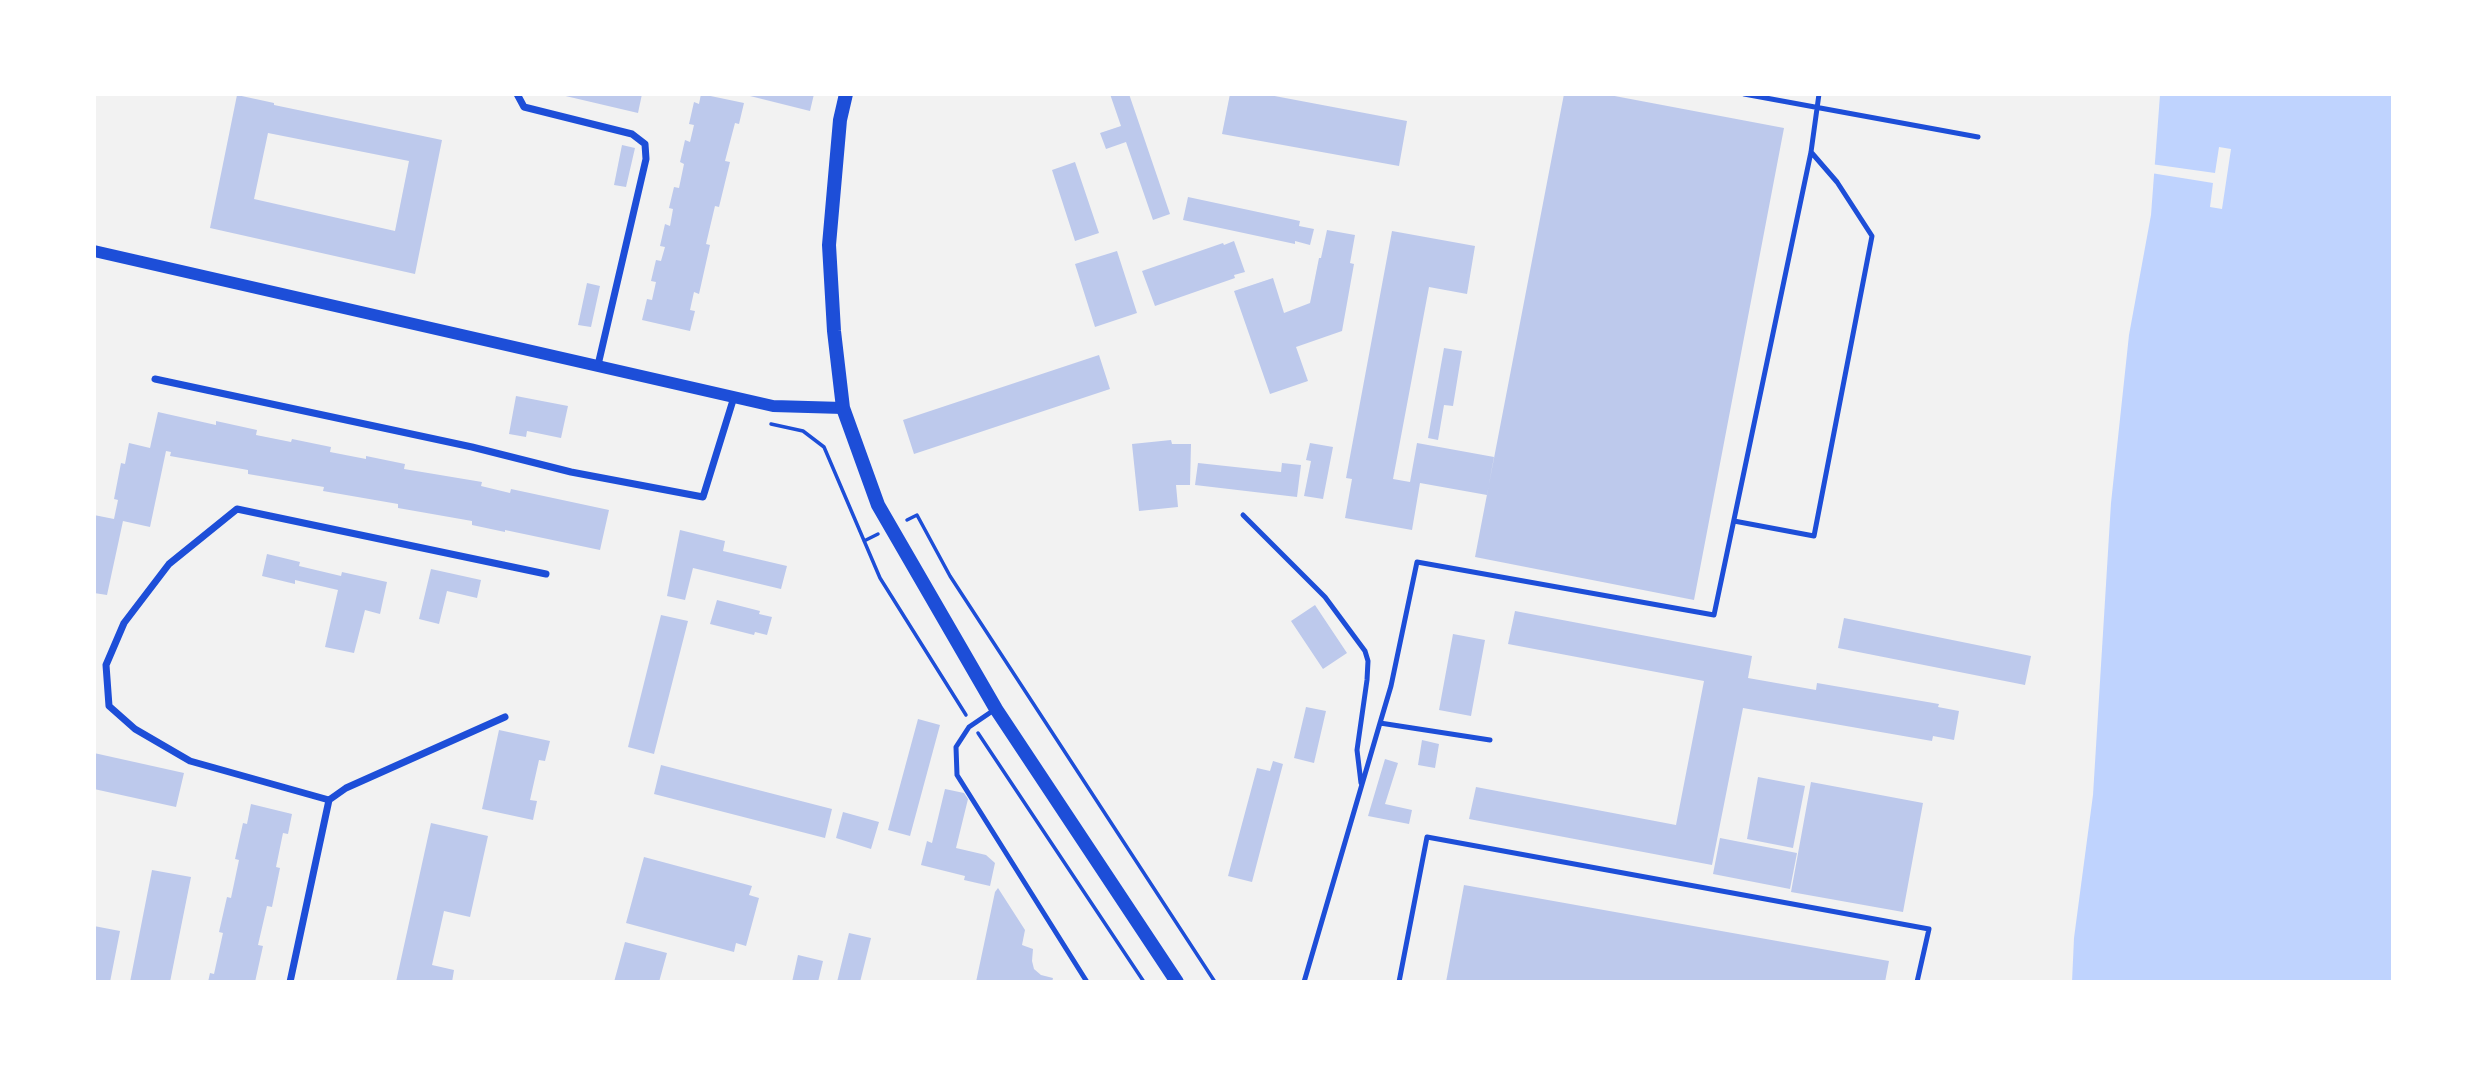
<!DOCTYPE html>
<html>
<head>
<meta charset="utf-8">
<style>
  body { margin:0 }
  #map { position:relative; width:2487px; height:1076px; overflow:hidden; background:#f2f2f2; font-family:Commissioner,sans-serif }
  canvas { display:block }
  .frame { position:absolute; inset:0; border:96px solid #fff; pointer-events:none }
</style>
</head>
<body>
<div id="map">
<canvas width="2487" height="1076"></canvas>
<div class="frame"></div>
</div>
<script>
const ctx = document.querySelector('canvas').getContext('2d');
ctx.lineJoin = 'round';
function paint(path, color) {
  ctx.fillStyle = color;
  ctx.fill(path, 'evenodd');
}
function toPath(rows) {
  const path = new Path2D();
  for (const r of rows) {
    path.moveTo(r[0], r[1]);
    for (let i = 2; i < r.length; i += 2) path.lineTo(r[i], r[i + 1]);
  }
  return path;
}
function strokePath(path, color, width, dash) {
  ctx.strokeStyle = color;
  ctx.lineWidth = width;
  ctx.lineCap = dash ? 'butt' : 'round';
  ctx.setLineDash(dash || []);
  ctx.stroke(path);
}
paint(toPath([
  [2160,95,2392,95,2392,981,2072,982,2074,938,2093,795,2111,503,2129,335,2151,215]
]), '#bfd3fe');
paint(toPath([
  [2219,147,2231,149,2222,209,2210,207,2213,183,2151,173,2151,164,2215,173]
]), '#f2f2f2');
paint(toPath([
  [557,94,642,94,638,113],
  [701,94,744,103,739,124,735,123,725,161,730,162,719,207,715,206,706,244,710,245,699,294,694,292,690,310,695,311,690,331,642,320,647,299,652,300,656,282,651,281,656,260,661,261,665,247,660,246,665,224,670,226,673,209,669,208,674,187,679,188,684,164,680,162,685,140,690,142,694,125,689,124,694,102,699,104],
  [742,94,814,94,810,111],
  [1110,94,1129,94,1170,214,1153,220,1126,142,1106,149,1100,133,1121,126],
  [1230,94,1264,94,1407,121,1399,166,1222,134],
  [1564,94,1604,94,1784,128,1694,600,1475,557],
  [237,95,274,103,274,105,442,140,415,274,210,228],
  [268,133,409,161,395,231,254,199],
  [622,145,635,148,626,187,614,185],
  [1075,162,1099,233,1075,241,1052,170],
  [1188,197,1300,221,1299,226,1314,229,1310,245,1295,241,1295,244,1183,220],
  [1327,230,1355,235,1350,263,1354,264,1342,331,1296,347,1308,381,1270,394,1234,291,1273,278,1284,313,1310,303,1319,258,1321,258],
  [1392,231,1475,246,1467,294,1429,287,1393,479,1410,482,1417,443,1494,457,1487,495,1420,483,1412,530,1345,518,1352,479,1346,478],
  [1234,241,1245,272,1234,275,1235,278,1155,306,1142,271,1223,243,1224,245],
  [1117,251,1137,313,1095,327,1075,264],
  [587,283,600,286,591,327,578,325],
  [1444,348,1462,351,1453,406,1444,405,1438,440,1428,438],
  [1099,355,1110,389,914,454,903,420],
  [516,396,568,406,561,438,527,431,526,437,509,434],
  [158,412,216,425,216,421,257,430,256,435,291,442,292,439,331,447,330,452,366,459,366,456,405,464,404,469,482,482,481,486,510,493,511,489,609,510,600,550,505,530,505,532,472,525,472,521,398,508,398,504,323,491,324,487,248,474,248,470,170,456,171,452,166,451,150,527,123,521,107,595,94,593,94,515,114,519,118,500,114,499,121,463,125,464,129,443,150,448],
  [1171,440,1172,444,1191,444,1190,485,1176,485,1178,507,1139,511,1132,444],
  [1310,443,1333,447,1323,499,1304,496,1311,461,1306,460],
  [1198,463,1281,472,1282,463,1301,465,1297,497,1195,485],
  [680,530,725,541,723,551,787,566,781,589,693,568,685,600,667,596],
  [267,554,300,562,299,566,341,576,342,572,387,582,380,614,365,610,354,653,325,647,338,590,295,580,295,584,262,576],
  [431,569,481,580,477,598,447,591,439,624,419,619],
  [717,600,760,611,759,614,772,617,767,635,755,632,754,635,710,624],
  [1315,605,1347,653,1323,669,1291,621],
  [1515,611,1752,656,1748,678,1816,690,1817,683,1939,704,1938,707,1959,711,1954,740,1933,736,1932,741,1743,708,1712,865,1469,819,1476,787,1676,825,1704,681,1508,644],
  [661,615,688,621,654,754,628,747],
  [1844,618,2031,656,2025,685,1838,648],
  [1453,634,1485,640,1471,716,1439,710],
  [1306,707,1326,711,1314,763,1294,758],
  [918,719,940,725,910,836,888,830],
  [499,730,550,741,545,761,539,760,530,800,537,801,533,820,482,809],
  [1422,740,1439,744,1435,768,1418,765],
  [94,753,184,773,176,807,94,789],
  [1385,759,1398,763,1385,804,1412,810,1409,824,1368,816],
  [1273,761,1283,764,1252,882,1228,876,1257,768,1270,771],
  [661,765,832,809,825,838,654,794],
  [1758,777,1805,786,1793,848,1747,839],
  [1811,782,1923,803,1903,912,1791,892],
  [945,789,964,793,968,799,956,848,986,855,995,863,990,886,964,880,965,876,921,865,927,841,932,843],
  [251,804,292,814,288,834,283,833,276,867,280,868,272,907,267,906,258,945,263,946,255,982,208,982,210,973,214,974,223,933,219,932,227,897,231,898,239,860,235,859,243,823,247,824],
  [843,812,879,822,871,849,836,838],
  [431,823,488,836,470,917,444,911,432,965,454,970,452,982,396,982],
  [1720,838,1797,853,1790,889,1713,874],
  [644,857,752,886,749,895,759,898,746,946,736,943,734,952,626,923],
  [152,870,191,877,170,982,130,982],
  [1464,885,1889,961,1885,982,1446,982],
  [998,888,1025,930,1022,945,1033,949,1032,961,1034,969,1041,975,1053,978,1052,982,976,982,995,892],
  [94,926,120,931,110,982,94,982],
  [849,933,871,938,860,982,837,982],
  [625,942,667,953,659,982,614,982],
  [798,955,823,961,818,982,792,982]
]), '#bdc9ec');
strokePath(toPath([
  [771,424,803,431,824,447,880,578,966,715],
  [907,520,917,515,950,576,1215,982],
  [864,541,878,534],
  [978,733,1144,982]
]), '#1d4ed8', 3.5);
strokePath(toPath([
  [1744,94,1978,137],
  [1243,515,1325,597,1365,651,1368,661,1367,680,1357,750,1361,783],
  [1734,521,1814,536,1872,236,1837,182,1811,152],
  [994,710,969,727,956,747,957,775,1087,982],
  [1380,723,1391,686,1417,562,1714,615,1811,152,1819,94],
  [1304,982,1380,723,1490,740],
  [1399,982,1427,837,1929,929,1917,982]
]), '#1d4ed8', 5);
strokePath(toPath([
  [517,94,524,107,632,134,645,144,646,159,598,365],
  [155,379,472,447,571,472,703,497,734,397],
  [329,800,346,788,505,717],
  [290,982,329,800,190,761,135,729,109,706,106,665,124,623,169,564,237,509,546,574]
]), '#1d4ed8', 7);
strokePath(toPath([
  [94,251,773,406,843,408]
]), '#1d4ed8', 12);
strokePath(toPath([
  [846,94,840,120,829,245,834,331,843,408,878,505,996,709,1177,982]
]), '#1d4ed8', 14);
</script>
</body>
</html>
